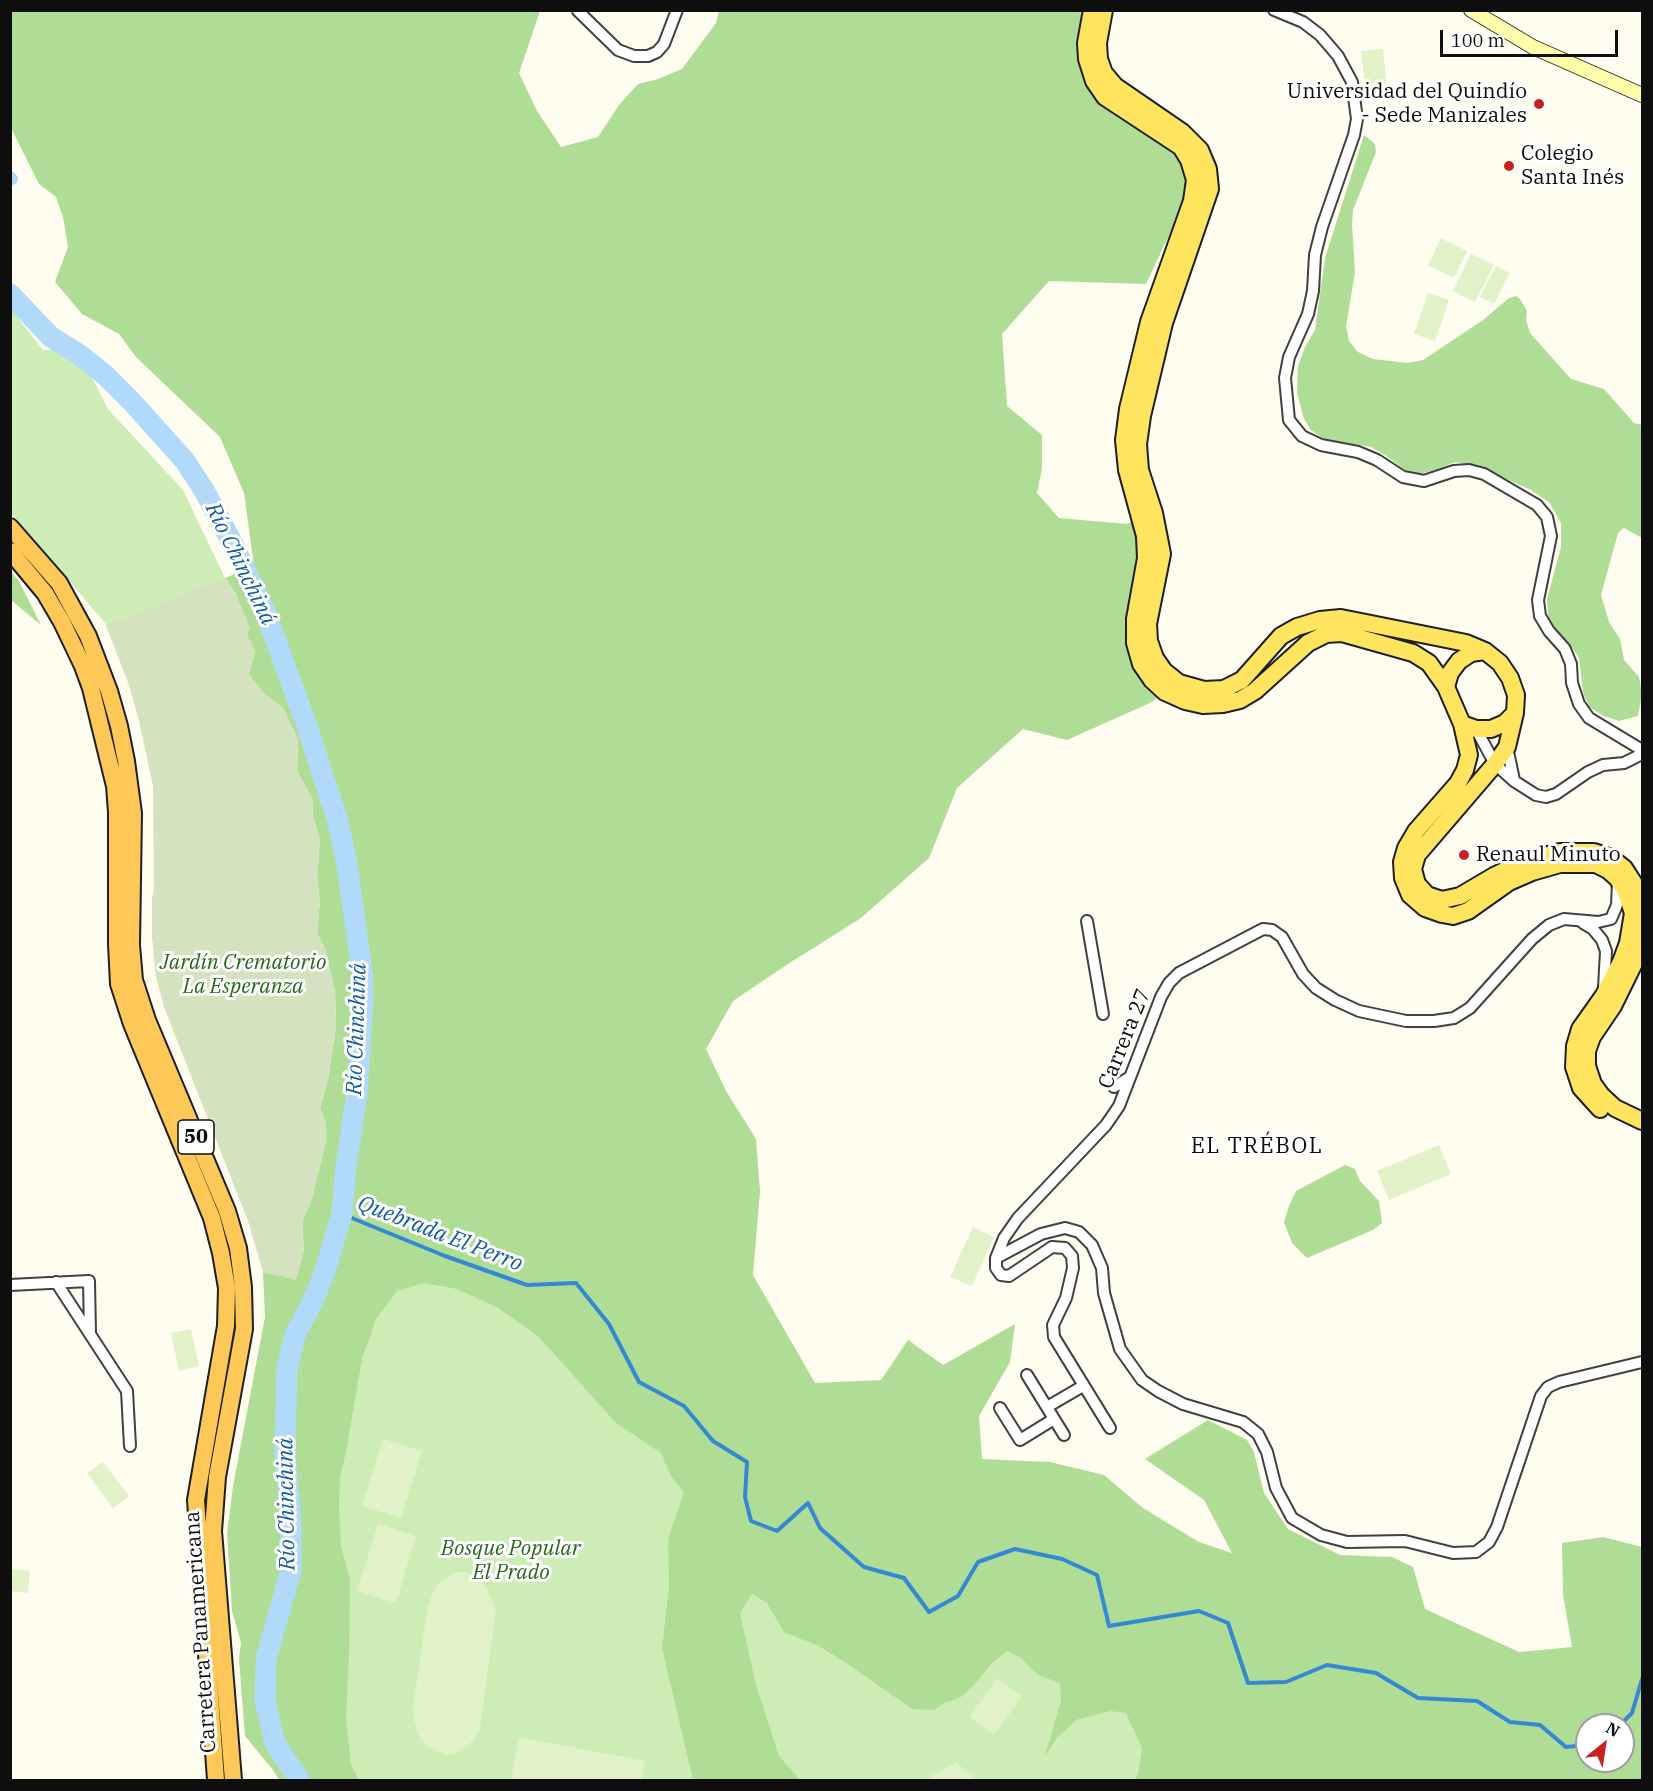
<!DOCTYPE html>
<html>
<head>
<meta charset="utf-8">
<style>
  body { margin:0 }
  #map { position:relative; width:1653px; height:1791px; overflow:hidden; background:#fffdef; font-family:"IBM Plex Serif",serif }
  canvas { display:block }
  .frame { position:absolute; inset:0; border:12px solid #0e0e0e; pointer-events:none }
  .north { position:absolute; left:1575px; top:1713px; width:60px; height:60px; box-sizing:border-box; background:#fff; border:2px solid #9f9f9f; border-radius:50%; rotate:30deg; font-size:16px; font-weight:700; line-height:24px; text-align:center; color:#0e0e0e }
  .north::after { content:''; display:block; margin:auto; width:21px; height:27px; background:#c5231f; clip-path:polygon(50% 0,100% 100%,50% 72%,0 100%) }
  .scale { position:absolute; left:1440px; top:30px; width:178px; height:27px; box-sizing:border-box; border:3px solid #0e0e0e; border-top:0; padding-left:8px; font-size:18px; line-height:21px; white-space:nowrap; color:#0e0e0e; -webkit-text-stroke:4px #fff; paint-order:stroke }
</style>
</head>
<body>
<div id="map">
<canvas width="1653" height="1791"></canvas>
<div class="frame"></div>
<div class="north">N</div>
<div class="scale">100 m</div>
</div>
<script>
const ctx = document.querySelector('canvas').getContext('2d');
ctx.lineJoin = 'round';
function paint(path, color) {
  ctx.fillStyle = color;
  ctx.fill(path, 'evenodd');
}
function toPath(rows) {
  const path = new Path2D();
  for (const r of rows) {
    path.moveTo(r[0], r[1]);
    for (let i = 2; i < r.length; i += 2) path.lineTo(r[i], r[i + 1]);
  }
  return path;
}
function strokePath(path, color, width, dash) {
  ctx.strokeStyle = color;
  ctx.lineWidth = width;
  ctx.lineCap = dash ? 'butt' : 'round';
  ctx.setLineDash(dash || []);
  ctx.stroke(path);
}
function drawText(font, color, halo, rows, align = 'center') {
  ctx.font = font + ' "IBM Plex Serif",serif';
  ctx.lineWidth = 6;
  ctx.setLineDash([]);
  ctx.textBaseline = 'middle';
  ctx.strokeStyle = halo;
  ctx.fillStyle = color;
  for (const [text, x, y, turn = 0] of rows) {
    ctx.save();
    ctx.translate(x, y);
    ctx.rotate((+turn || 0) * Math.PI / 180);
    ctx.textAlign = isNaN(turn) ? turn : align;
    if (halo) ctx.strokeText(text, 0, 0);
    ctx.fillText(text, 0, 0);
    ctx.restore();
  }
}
paint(toPath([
  [10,308,43,350,58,350,87,368,108,409,183,490,225,578,191,590,128,617,105,623,11,513],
  [342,1214,1587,1761,1623,1761,1623,1725,1632,1713,1639,1780,299,1780]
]), '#ceecb6');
paint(toPath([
  [11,11,540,11,519,73,537,111,561,147,598,137,619,105,638,84,658,79,682,69,716,23,719,11,1092,11,1086,43,1164,136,1195,180,1146,284,1049,281,1002,334,1007,406,1042,435,1042,468,1037,493,1059,518,1127,524,1141,517,1135,619,1165,692,1150,703,1067,740,1023,729,957,788,929,858,861,918,788,964,733,1001,706,1049,726,1091,756,1139,760,1191,753,1275,815,1383,881,1380,908,1340,943,1365,1015,1324,1010,1362,979,1416,982,1459,1050,1462,1104,1475,1143,1508,1199,1542,1232,1553,1204,1500,1145,1459,1208,1420,1247,1440,1254,1452,1264,1493,1288,1529,1340,1555,1392,1557,1413,1567,1425,1609,1519,1652,1572,1647,1563,1595,1562,1543,1603,1537,1642,1547,1642,1780,1135,1780,1138,1774,1142,1748,1126,1713,1110,1711,1076,1720,1057,1738,1045,1756,1061,1701,1060,1683,1038,1675,1021,1658,1007,1651,991,1664,977,1682,961,1697,945,1703,934,1710,912,1709,851,1666,819,1646,784,1632,767,1603,752,1594,740,1613,756,1685,779,1756,800,1780,693,1780,662,1648,669,1587,668,1539,684,1492,671,1476,661,1453,616,1423,538,1336,498,1308,457,1289,424,1283,397,1291,376,1319,362,1359,347,1446,340,1479,339,1508,341,1547,350,1579,349,1659,346,1719,351,1764,359,1780,279,1780,273,1770,245,1736,239,1659,241,1643,232,1611,227,1533,233,1486,265,1317,263,1272,296,1279,304,1250,302,1222,312,1199,326,1123,320,1108,328,1079,336,1027,335,991,325,949,317,933,320,900,317,877,320,840,313,817,312,798,297,771,298,740,283,708,263,693,249,674,255,652,247,635,236,594,225,578,254,566,244,493,220,437,136,357,119,334,82,314,55,282,68,247,63,217,56,197,39,184,11,128],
  [1587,1725,1623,1725,1623,1761,1587,1761],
  [1364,135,1375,144,1376,152,1353,210,1352,224,1355,272,1346,326,1349,341,1358,352,1373,359,1408,363,1423,360,1483,320,1509,298,1516,296,1520,299,1527,311,1526,319,1530,333,1571,379,1604,389,1634,423,1642,425,1642,538,1624,528,1618,533,1601,595,1609,622,1620,639,1624,660,1639,677,1642,693,1638,716,1619,721,1604,716,1589,707,1583,692,1579,658,1570,644,1554,630,1548,616,1547,599,1561,547,1561,523,1549,502,1531,490,1482,468,1455,462,1438,469,1419,474,1405,470,1385,455,1371,447,1329,440,1321,437,1311,430,1304,419,1297,393,1298,366,1305,347,1315,330,1325,258],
  [11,572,19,581,41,625,11,600],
  [1345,1165,1355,1169,1360,1181,1379,1201,1382,1223,1373,1230,1307,1258,1292,1243,1284,1222,1289,1206,1296,1191]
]), '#b0dd95');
paint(toPath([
  [225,578,236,594,250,628,247,635,255,652,249,674,263,693,283,708,298,740,297,771,312,798,313,817,320,840,317,877,320,900,317,932,325,949,335,991,336,1027,328,1079,320,1108,326,1123,327,1139,312,1199,302,1222,304,1250,296,1280,263,1272,248,1221,164,1007,156,977,152,937,152,899,154,890,153,786,139,721,129,685,105,623,128,617,191,590]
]), '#d4e2bf');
paint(toPath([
  [1383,49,1387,89,1366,92,1361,51],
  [1441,238,1467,251,1454,278,1428,265],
  [1471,254,1494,265,1475,302,1453,291],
  [1496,266,1510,273,1494,304,1480,297],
  [1428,293,1449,300,1435,341,1414,334],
  [1439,1145,1451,1174,1389,1200,1377,1171],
  [973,1227,994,1237,972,1286,950,1277],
  [191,1329,199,1366,179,1371,171,1333],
  [383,1439,422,1451,401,1518,362,1506],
  [103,1462,129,1496,113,1508,87,1473],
  [378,1524,416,1536,396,1603,357,1591],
  [10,1569,30,1571,28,1593,11,1591],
  [465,1572,476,1577,484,1584,496,1610,480,1727,475,1739,460,1752,448,1755,434,1751,420,1740,414,1720,413,1707,428,1605,433,1593,437,1585,445,1578,456,1573],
  [997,1678,1022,1696,994,1735,969,1717],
  [519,1737,645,1761,641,1780,511,1780],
  [956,1762,977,1780,925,1780]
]), '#e1f2c9');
strokePath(toPath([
  [342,1214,445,1256,527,1285,576,1283,609,1324,639,1382,684,1406,713,1441,747,1462,745,1497,751,1521,777,1531,808,1503,820,1528,864,1567,904,1578,929,1612,958,1596,978,1562,1015,1549,1062,1559,1097,1575,1109,1626,1199,1611,1228,1623,1248,1683,1286,1682,1327,1665,1376,1673,1418,1698,1477,1701,1510,1722,1540,1725,1566,1747,1587,1745],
  [1620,1725,1632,1713,1642,1679]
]), '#3488d4', 4);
strokePath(toPath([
  [10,177,12,179]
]), '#b1d9f9', 12);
strokePath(toPath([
  [10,294,51,337,80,355,105,375,132,402,185,461,205,492,233,544,266,614,307,726,338,822,347,864,362,972,363,997,357,1093,346,1166,342,1214,325,1271,314,1299,295,1335,287,1369,285,1453,291,1523,291,1570,266,1659,265,1701,275,1743,299,1780]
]), '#b1d9f9', 21);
const minor = toPath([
  [1274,10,1303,22,1320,35,1338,56,1352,82,1357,119,1354,135,1322,227,1315,255,1313,291,1308,314,1289,357,1285,378,1289,420,1302,436,1321,445,1358,452,1377,460,1403,477,1424,481,1454,471,1469,470,1484,474,1537,505,1547,517,1551,536,1538,600,1540,616,1549,631,1565,649,1571,664,1572,683,1579,704,1589,718,1642,750],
  [578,11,618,50,634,56,648,56,657,52,664,44,677,10],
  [1476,729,1495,764,1514,781,1536,795,1546,797,1556,794,1588,772,1603,765,1624,763,1642,754],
  [1507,747,1514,780],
  [1087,921,1103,1014],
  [1583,923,1593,929,1602,940,1606,951,1604,988],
  [1114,1087,1130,1077],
  [996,1258,1041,1234,1065,1228,1079,1232,1092,1245,1102,1268,1104,1293,1120,1349,1142,1380,1158,1391,1183,1404,1243,1422,1258,1434,1267,1452,1276,1488,1292,1518,1321,1535,1347,1542,1405,1541,1453,1553,1476,1552,1489,1542,1497,1527,1541,1396,1548,1387,1559,1382,1642,1362],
  [56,1282,127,1391,130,1446],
  [10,1285,89,1281,90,1333],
  [1027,1375,1064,1435],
  [1047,1407,1083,1386],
  [1000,1408,1020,1440,1054,1419],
  [1110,1428,1054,1337,1053,1325,1066,1298,1073,1268,1072,1256,1065,1248,1052,1247,1009,1276,1001,1275,996,1268,996,1258,1004,1238,1018,1218,1106,1125,1119,1106,1161,997,1169,983,1179,973,1263,929,1272,930,1282,937,1303,974,1316,988,1335,1000,1359,1011,1406,1021,1434,1021,1454,1018,1470,1008,1532,939,1549,925,1564,919,1598,922,1611,919,1617,905,1618,882]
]);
const secondary = toPath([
  [1471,10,1533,47,1642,95]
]);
const primary = toPath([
  [1092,10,1086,43,1087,59,1094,81,1105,97,1181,147,1189,160,1195,180,1192,201,1149,322,1128,409,1124,440,1127,470,1145,536,1146,558,1135,619,1135,643,1141,664,1152,680,1165,692,1185,701,1203,705,1223,704,1240,700,1255,691,1308,643,1326,634,1342,633,1413,653,1429,663,1446,687,1462,724,1469,755,1465,770,1458,783,1416,831,1406,848,1402,862,1403,878,1410,895,1425,908,1442,914,1453,916,1468,911,1509,882,1532,872,1560,864,1596,864,1608,870,1617,878,1625,889,1633,913,1628,943,1621,962,1604,995,1580,1029,1575,1046,1574,1067,1581,1088,1600,1109],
  [1104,10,1098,43,1099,59,1104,73,1115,86,1182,132,1200,150,1208,169,1210,189,1164,323,1142,416,1138,444,1140,470,1154,513,1162,554,1148,624,1149,641,1155,658,1164,671,1179,683,1204,690,1224,689,1242,680,1281,636,1297,627,1320,620,1341,618,1466,643,1485,651,1500,663,1510,678,1516,695,1515,713,1507,747,1495,764,1417,855,1413,869,1417,884,1427,895,1442,900,1460,896,1494,876,1525,861,1560,852,1594,852,1611,858,1624,868,1635,885,1642,912,1640,951,1613,1006,1592,1037,1587,1051,1587,1066,1593,1084,1601,1095,1615,1108,1642,1121],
  [1446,687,1450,673,1459,661,1471,653,1485,651],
  [1462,724,1476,729,1491,729,1505,723,1515,713]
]);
const trunk = toPath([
  [10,527,59,583,88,636,109,691,119,726,126,761,133,813,131,945,134,980,147,1020,227,1211,238,1248,243,1287,244,1329,217,1477,213,1531,233,1780],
  [10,551,45,593,62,622,83,666,91,688,115,786,117,812,117,944,119,984,132,1024,212,1218,221,1253,227,1288,226,1326,196,1500,216,1780]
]);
strokePath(minor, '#414141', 14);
strokePath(secondary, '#303030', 16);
strokePath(primary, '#1f1f1f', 20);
strokePath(trunk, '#1f1f1f', 20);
strokePath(minor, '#fff', 10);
strokePath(secondary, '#fffcaa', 14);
strokePath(primary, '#ffe45f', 16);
strokePath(trunk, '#fdc858', 16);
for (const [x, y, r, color] of [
  [1539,104,6,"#c5231f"],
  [1509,166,6,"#c5231f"],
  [1464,855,6,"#c5231f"]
]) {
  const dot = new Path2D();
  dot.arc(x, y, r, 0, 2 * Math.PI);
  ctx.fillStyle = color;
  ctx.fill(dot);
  strokePath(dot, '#fff', 2);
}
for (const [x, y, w] of [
  [196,1137,36]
]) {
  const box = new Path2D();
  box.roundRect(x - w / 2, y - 17, w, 34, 4.5);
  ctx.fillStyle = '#fff';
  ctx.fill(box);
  strokePath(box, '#0e0e0e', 1.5);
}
drawText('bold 20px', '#0e0e0e', null, [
  ["50",196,1137]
]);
drawText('21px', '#0e0e0e', '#fff', [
  ["Universidad del Quindío",1527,92,"right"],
  ["- Sede Manizales",1527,116,"right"],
  ["Colegio",1521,154],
  ["Santa Inés",1521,178],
  ["Renaul Minuto",1476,855]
], 'left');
drawText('italic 21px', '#25691b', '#fff', [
  ["Jardín Crematorio",243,963],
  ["La Esperanza",243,987],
  ["Bosque Popular",511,1549],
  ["El Prado",511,1573]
]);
drawText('21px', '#0e0e0e', '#fff', [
  ["Carrera 27",1125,1039,-68],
  ["Carretera Panamericana",201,1632,-94]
]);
drawText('italic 22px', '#115aa6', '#fff', [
  ["Río Chinchiná",240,564,64],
  ["Río Chinchiná",357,1029,-88],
  ["Quebrada El Perro",440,1234,21],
  ["Río Chinchiná",287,1504,-91]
]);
ctx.letterSpacing = '1.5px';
drawText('22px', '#0e0e0e', '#fff', [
  ["EL TRÉBOL",1257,1147]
]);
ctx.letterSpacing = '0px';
</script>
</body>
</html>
